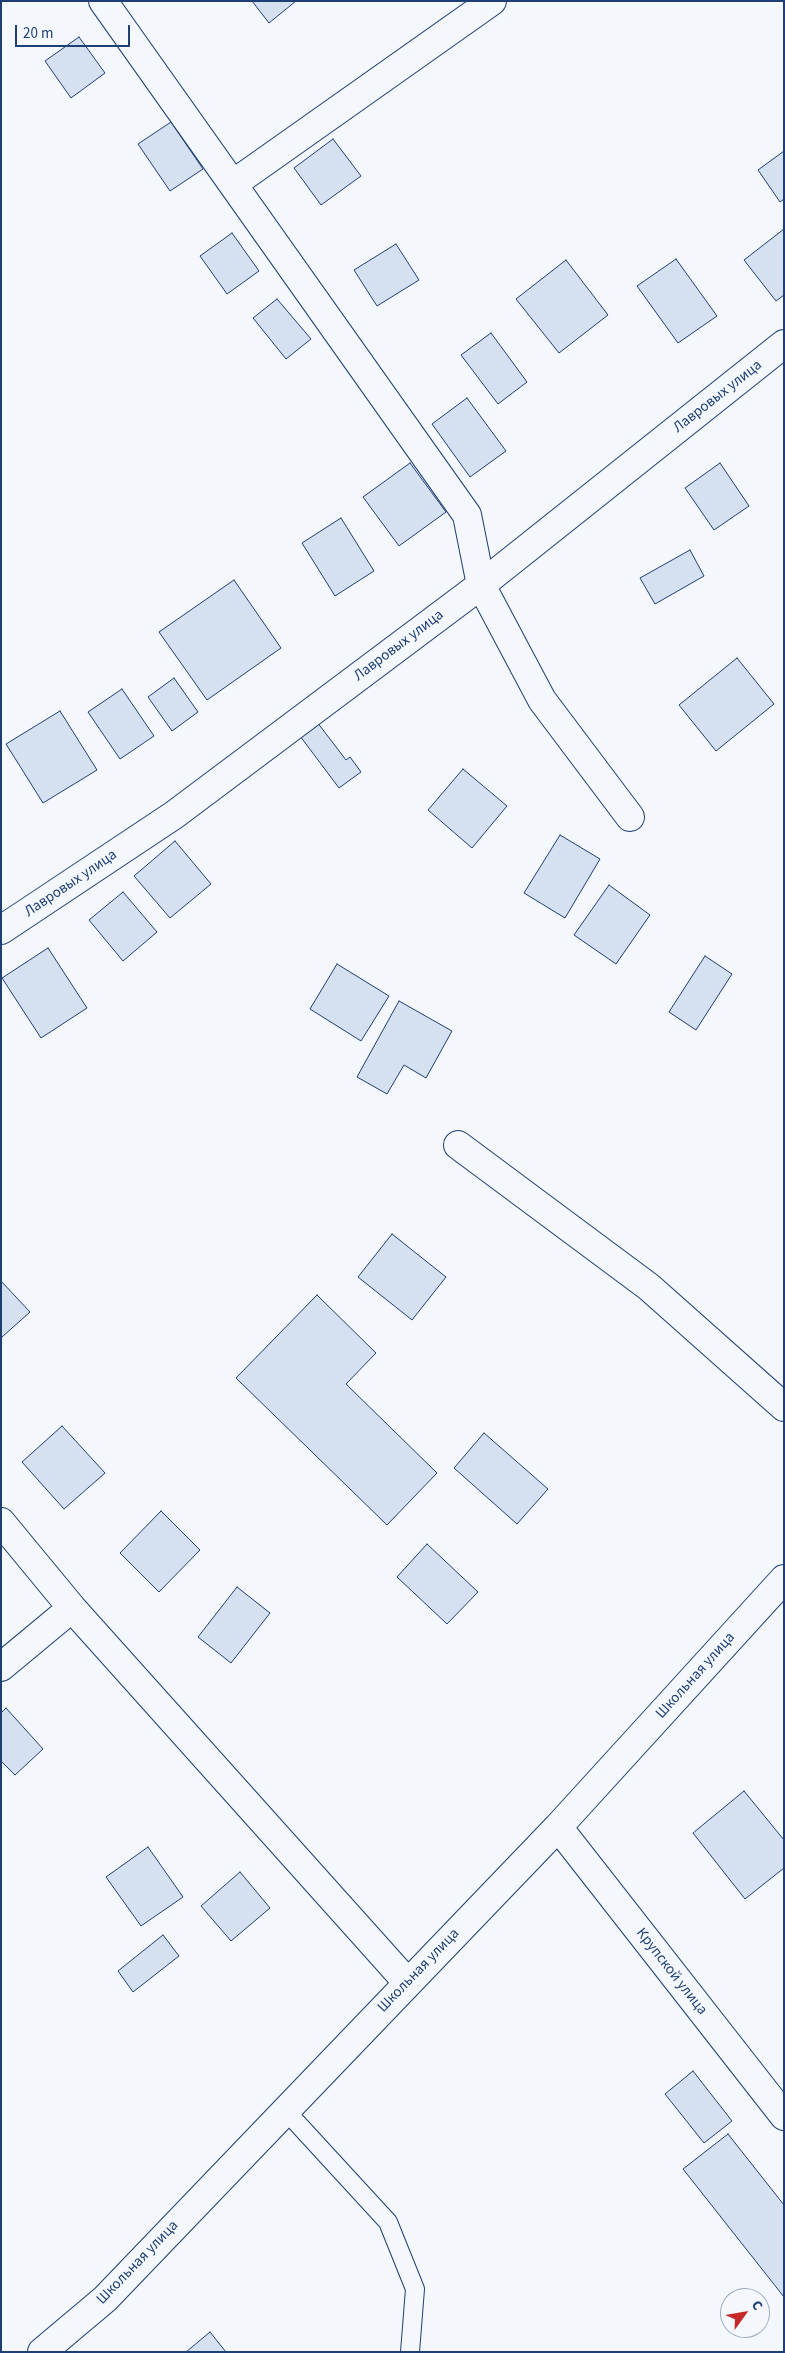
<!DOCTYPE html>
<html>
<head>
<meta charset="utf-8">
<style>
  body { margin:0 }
  #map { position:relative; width:785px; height:2353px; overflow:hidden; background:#f4f7fb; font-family:"Source Sans 3",sans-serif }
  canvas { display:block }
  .frame { position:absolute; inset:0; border:2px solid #1d3f73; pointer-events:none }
  .north { position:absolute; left:720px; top:2288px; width:50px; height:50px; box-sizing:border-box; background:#f4f7fb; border:1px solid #9eadc5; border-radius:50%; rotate:58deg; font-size:14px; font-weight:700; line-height:20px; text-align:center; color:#1d3f73 }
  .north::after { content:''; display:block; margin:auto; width:18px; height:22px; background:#c62828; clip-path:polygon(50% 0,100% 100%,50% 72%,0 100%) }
  .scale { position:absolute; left:15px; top:25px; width:115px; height:22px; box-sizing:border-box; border:2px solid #1d3f73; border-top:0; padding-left:6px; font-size:15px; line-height:18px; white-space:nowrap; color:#1d3f73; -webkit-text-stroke:4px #f4f7fb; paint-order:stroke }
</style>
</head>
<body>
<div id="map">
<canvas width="785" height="2353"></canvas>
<div class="frame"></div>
<div class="north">С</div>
<div class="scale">20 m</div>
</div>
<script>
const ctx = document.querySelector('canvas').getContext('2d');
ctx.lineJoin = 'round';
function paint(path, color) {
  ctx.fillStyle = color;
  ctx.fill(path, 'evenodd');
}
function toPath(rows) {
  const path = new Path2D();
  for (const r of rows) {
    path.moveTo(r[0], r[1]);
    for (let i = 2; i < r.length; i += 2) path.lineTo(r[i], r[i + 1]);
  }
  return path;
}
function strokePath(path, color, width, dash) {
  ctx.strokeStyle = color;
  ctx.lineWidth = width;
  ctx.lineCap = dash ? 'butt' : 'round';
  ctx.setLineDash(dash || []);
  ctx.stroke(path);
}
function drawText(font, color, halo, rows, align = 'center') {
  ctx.font = font + ' "Source Sans 3",sans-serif';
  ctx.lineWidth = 4;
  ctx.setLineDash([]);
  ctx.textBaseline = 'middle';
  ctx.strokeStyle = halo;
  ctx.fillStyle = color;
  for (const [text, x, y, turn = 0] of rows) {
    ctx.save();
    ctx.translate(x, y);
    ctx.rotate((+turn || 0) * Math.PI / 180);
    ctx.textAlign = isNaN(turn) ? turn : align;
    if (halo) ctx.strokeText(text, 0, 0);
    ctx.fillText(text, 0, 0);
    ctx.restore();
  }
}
const building = toPath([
  [252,1,296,1,269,23,252,1],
  [79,37,105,73,71,98,45,61,79,37],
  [171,122,203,169,170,191,138,144,171,122],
  [333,139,361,176,321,205,294,168,333,139],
  [784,151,784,199,780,202,758,170,784,151],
  [784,229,784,295,776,301,744,260,784,229],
  [232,233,259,271,227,294,200,256,232,233],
  [396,244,419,280,377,306,354,270,396,244],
  [676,259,717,316,678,343,637,286,676,259],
  [566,260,608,315,559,353,516,299,566,260],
  [277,299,311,339,286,359,253,318,277,299],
  [491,333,527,382,498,404,461,355,491,333],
  [467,398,506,451,470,477,432,424,467,398],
  [410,463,446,512,399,546,363,497,410,463],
  [720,463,749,506,714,530,685,488,720,463],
  [341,518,374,571,335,596,302,543,341,518],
  [690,550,704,576,655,604,640,578,690,550],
  [234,580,281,648,207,700,159,632,234,580],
  [737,658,774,704,716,751,679,705,737,658],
  [174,678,198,712,172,731,148,697,174,678],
  [122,689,154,736,120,759,88,712,122,689],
  [60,711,97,770,43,803,6,744,60,711],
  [317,722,346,760,350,757,361,772,339,788,300,736,317,722],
  [463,769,507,806,472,848,428,810,463,769],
  [560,835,600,859,565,918,524,893,560,835],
  [175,841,211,884,170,918,134,876,175,841],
  [609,885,650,915,616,964,574,935,609,885],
  [123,892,157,932,123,961,89,920,123,892],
  [48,948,87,1008,41,1038,2,978,48,948],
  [705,956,732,974,696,1030,669,1012,705,956],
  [337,964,389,996,361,1041,310,1009,337,964],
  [399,1001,452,1031,426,1078,404,1065,387,1094,357,1077,399,1001],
  [392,1234,446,1277,412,1320,358,1277,392,1234],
  [1,1281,30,1312,2,1337,1,1336,1,1281],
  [317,1295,376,1353,346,1384,437,1473,387,1525,236,1378,317,1295],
  [62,1426,105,1473,64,1509,22,1462,62,1426],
  [484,1433,548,1489,517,1524,454,1468,484,1433],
  [161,1511,200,1550,159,1592,120,1553,161,1511],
  [427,1544,478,1592,447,1624,397,1577,427,1544],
  [237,1587,270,1613,231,1663,198,1637,237,1587],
  [6,1708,43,1749,15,1775,1,1761,1,1713,6,1708],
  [744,1791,784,1840,784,1868,745,1899,693,1833,744,1791],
  [148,1847,183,1897,141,1926,106,1877,148,1847],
  [240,1872,270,1908,231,1941,201,1906,240,1872],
  [163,1935,179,1956,133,1992,118,1971,163,1935],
  [693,2071,732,2121,704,2143,665,2094,693,2071],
  [728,2134,784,2205,784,2297,683,2169,728,2134],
  [210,2332,226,2352,186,2352,210,2332]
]);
paint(building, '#d5e0f0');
strokePath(building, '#1d3f73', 1);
const lane = toPath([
  [286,2111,388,2222,415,2289,410,2352]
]);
const street = toPath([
  [103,1,467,515,481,585,542,700,630,817],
  [233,184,492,1],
  [1,930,174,815,481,585,784,344],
  [458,1145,649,1287,784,1407],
  [1,1522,72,1608,408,1983],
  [1,1667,72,1608],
  [558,1827,784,2116],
  [42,2352,105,2299,558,1827,784,1579]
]);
strokePath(lane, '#1d3f73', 20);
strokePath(street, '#1d3f73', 30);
strokePath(lane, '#f4f7fb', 18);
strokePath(street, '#f4f7fb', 28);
drawText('15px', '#1d3f73', '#f4f7fb', [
  ["Лавровых улица",718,397,-38],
  ["Лавровых улица",399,646,-37],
  ["Лавровых улица",71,884,-34],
  ["Школьная улица",696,1676,-48],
  ["Школьная улица",419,1971,-46],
  ["Крупской улица",671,1972,52],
  ["Школьная улица",138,2263,-46]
]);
</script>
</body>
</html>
